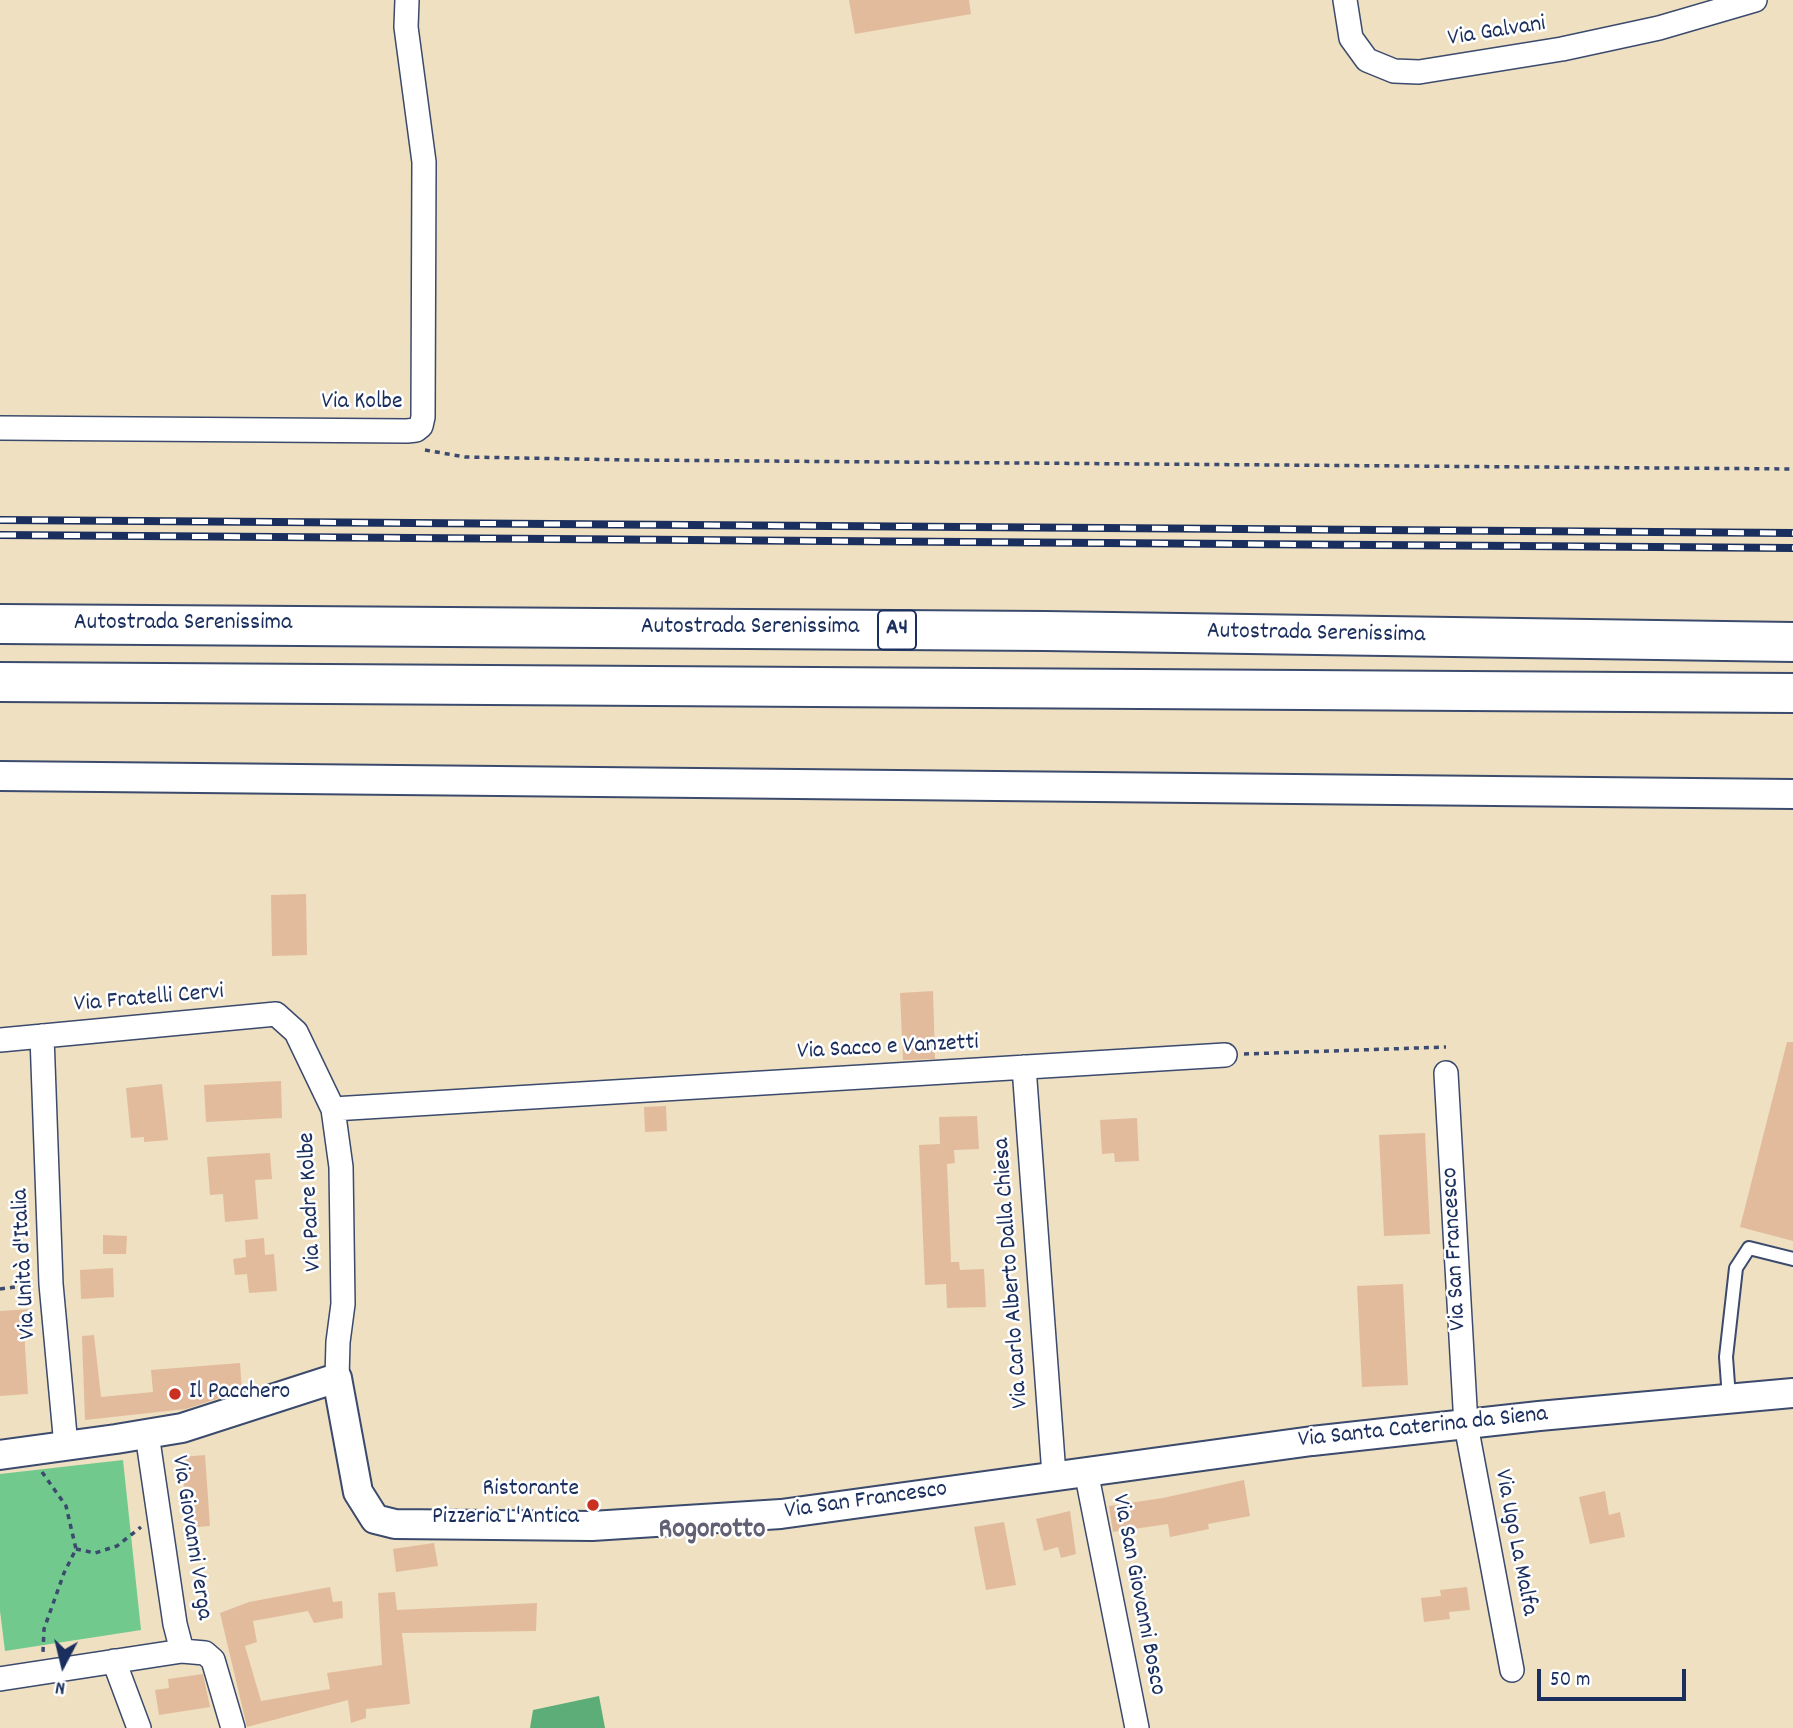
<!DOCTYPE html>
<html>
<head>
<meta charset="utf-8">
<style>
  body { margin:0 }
  #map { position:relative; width:1793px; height:1728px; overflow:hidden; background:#eee0c0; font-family:Dekko,sans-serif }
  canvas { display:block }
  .north { position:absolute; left:28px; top:1630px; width:70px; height:70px; -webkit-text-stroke:5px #fff; paint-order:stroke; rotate:187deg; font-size:19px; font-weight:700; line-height:28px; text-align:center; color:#1b2f5e }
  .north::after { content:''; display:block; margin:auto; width:24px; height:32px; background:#1b2f5e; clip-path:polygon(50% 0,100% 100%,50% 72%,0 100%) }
  .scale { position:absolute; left:1537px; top:1669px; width:149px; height:32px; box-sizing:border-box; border:4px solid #1b2f5e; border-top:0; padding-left:9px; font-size:21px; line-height:24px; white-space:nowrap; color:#1b2f5e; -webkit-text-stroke:5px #fff; paint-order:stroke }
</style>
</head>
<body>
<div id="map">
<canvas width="1793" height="1728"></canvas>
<div class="north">N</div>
<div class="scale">50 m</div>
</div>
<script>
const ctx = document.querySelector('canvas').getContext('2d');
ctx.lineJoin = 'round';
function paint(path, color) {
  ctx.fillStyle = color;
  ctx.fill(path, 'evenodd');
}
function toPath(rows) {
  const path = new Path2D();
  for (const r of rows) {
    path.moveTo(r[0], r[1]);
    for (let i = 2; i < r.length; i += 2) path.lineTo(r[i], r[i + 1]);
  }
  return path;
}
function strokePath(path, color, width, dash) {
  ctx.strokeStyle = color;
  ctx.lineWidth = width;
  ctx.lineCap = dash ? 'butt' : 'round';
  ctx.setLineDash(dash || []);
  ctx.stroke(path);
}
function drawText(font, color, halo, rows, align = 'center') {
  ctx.font = font + ' Dekko,sans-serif';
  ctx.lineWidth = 5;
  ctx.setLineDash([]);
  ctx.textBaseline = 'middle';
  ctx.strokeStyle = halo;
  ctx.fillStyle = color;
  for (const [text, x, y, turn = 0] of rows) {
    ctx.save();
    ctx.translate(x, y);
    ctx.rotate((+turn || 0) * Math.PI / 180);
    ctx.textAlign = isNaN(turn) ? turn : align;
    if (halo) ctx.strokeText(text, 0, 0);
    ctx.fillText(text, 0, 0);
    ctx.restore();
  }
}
paint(toPath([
  [123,1460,141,1630,5,1651,0,1611,0,1474]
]), '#72c98e');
paint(toPath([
  [599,1696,605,1728,530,1728,533,1710]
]), '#5dad79');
paint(toPath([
  [849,0,969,0,971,14,855,34],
  [306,894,307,955,272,956,271,895],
  [933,991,935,1059,903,1060,900,993],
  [1787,1042,1793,1042,1793,1241,1740,1227],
  [281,1081,282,1118,206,1122,204,1085],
  [162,1084,168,1140,144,1142,144,1137,131,1138,126,1088],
  [666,1106,667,1131,645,1132,644,1107],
  [977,1116,979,1149,954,1150,955,1163,947,1164,951,1262,959,1262,960,1270,984,1269,986,1307,947,1308,946,1284,925,1285,919,1145,940,1144,939,1117],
  [1137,1118,1139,1161,1115,1162,1114,1153,1102,1154,1100,1120],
  [1425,1133,1430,1234,1384,1236,1379,1135],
  [270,1153,272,1179,255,1180,258,1219,225,1222,223,1194,210,1195,207,1157],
  [103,1235,127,1236,126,1254,103,1254],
  [264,1238,265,1255,274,1254,277,1291,249,1293,247,1274,235,1275,233,1259,246,1257,245,1240],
  [113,1268,114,1297,81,1299,80,1270],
  [1403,1284,1408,1385,1362,1387,1357,1286],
  [31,1309,32,1329,24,1330,28,1394,0,1396,0,1311],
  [94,1335,101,1397,153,1392,151,1370,240,1363,242,1391,186,1409,85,1420,82,1336],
  [205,1455,210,1526,187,1528,182,1457],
  [1244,1480,1250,1516,1208,1524,1209,1529,1170,1537,1168,1524,1113,1532,1109,1506,1163,1498],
  [1605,1491,1609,1515,1620,1512,1625,1537,1590,1544,1579,1497],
  [1070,1511,1076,1554,1061,1558,1058,1547,1044,1551,1036,1519],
  [1004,1522,1016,1585,986,1590,974,1527],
  [434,1543,438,1566,396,1572,393,1549],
  [330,1587,333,1602,342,1601,343,1618,314,1623,308,1611,253,1621,257,1642,245,1646,261,1701,330,1689,327,1673,382,1665,378,1593,395,1592,397,1610,537,1603,536,1631,402,1633,410,1704,366,1709,366,1718,351,1723,348,1700,247,1727,220,1613,249,1602],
  [1467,1587,1470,1610,1449,1612,1450,1619,1424,1622,1421,1598,1441,1596,1440,1590],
  [203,1674,210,1707,159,1715,155,1690,169,1688,168,1679]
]), '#e2bb9d');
const service = toPath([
  [1729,1398,1726,1357,1736,1268,1749,1248,1793,1259]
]);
const minor = toPath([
  [1345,0,1351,38,1367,60,1394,71,1419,72,1562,49,1659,28,1755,0],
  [0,428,407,431,416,430,421,426,423,417,424,162,406,27,407,0],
  [42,1036,51,1284,66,1446],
  [0,1040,276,1014,296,1032,333,1109,341,1167,343,1304,338,1342,337,1378],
  [1024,1067,1054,1475],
  [1446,1073,1466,1425,1512,1670],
  [333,1109,1225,1055],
  [147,1434,175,1624,182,1651],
  [1086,1471,1137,1728],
  [114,1661,139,1728],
  [0,1679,182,1651,205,1653,213,1660,233,1728]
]);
const tertiary = toPath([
  [0,776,1793,794],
  [0,1455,116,1439,182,1428,337,1378,358,1492,375,1519,395,1524,592,1526,781,1514,1312,1441,1539,1416,1793,1393]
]);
const motorway = toPath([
  [0,624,1045,631,1793,642],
  [0,682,1793,693]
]);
strokePath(service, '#3b4a6d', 16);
strokePath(minor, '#3b4a6d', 26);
strokePath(tertiary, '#3b4a6d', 32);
strokePath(motorway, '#3b4a6d', 42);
strokePath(toPath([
  [425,450,465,457,631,460,1793,469],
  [1244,1054,1446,1047],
  [0,1289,31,1285],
  [42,1472,66,1506,76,1549,64,1573,44,1629,43,1652],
  [76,1549,95,1553,117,1546,141,1527]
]), '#3b4a6d', 3.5, [5, 5]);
strokePath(service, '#fff', 12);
strokePath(minor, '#fff', 23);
strokePath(tertiary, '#fff', 28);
strokePath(motorway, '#fff', 38);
const rail = toPath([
  [0,520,1793,533],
  [0,535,1793,548]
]);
strokePath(rail, '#1b2f5e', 8);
strokePath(rail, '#fff', 5, [16]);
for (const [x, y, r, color] of [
  [175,1394,7,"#c8321e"],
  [593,1505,7,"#c8321e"]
]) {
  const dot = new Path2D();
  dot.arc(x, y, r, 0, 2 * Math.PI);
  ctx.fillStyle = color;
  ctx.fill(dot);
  strokePath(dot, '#fff', 2.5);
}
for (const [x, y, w] of [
  [897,630,38]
]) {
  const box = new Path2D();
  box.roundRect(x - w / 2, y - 19.5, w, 39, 5);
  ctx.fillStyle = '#fff';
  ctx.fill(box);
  strokePath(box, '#1b2f5e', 2);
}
drawText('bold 23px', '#1b2f5e', null, [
  ["A4",897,630]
]);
drawText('24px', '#1b2f5e', '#fff', [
  ["Via Galvani",1497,33,-9],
  ["Via Kolbe",362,404],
  ["Autostrada Serenissima",183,625],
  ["Autostrada Serenissima",750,629],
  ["Autostrada Serenissima",1316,635,1],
  ["Via Fratelli Cervi",149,1000,-5],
  ["Via Sacco e Vanzetti",888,1049,-3],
  ["Via Padre Kolbe",312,1202,-93],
  ["Via San Francesco",1456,1249,-93],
  ["Via Unità d'Italia",26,1264,-93],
  ["Via Carlo Alberto Dalla Chiesa",1013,1273,-94],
  ["Via Santa Caterina da Siena",1423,1429,-6],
  ["Via San Francesco",866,1502,-8],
  ["Via Giovanni Verga",190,1538,81],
  ["Via Ugo La Malfa",1514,1543,79],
  ["Via San Giovanni Bosco",1137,1595,79]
]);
drawText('24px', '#1b2f5e', '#fff', [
  ["Il Pacchero",189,1394],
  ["Ristorante",579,1491,"right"],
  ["Pizzeria L'Antica",579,1519,"right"]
], 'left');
drawText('bold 28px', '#616074', '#fff', [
  ["Rogorotto",712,1532]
]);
</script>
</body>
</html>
